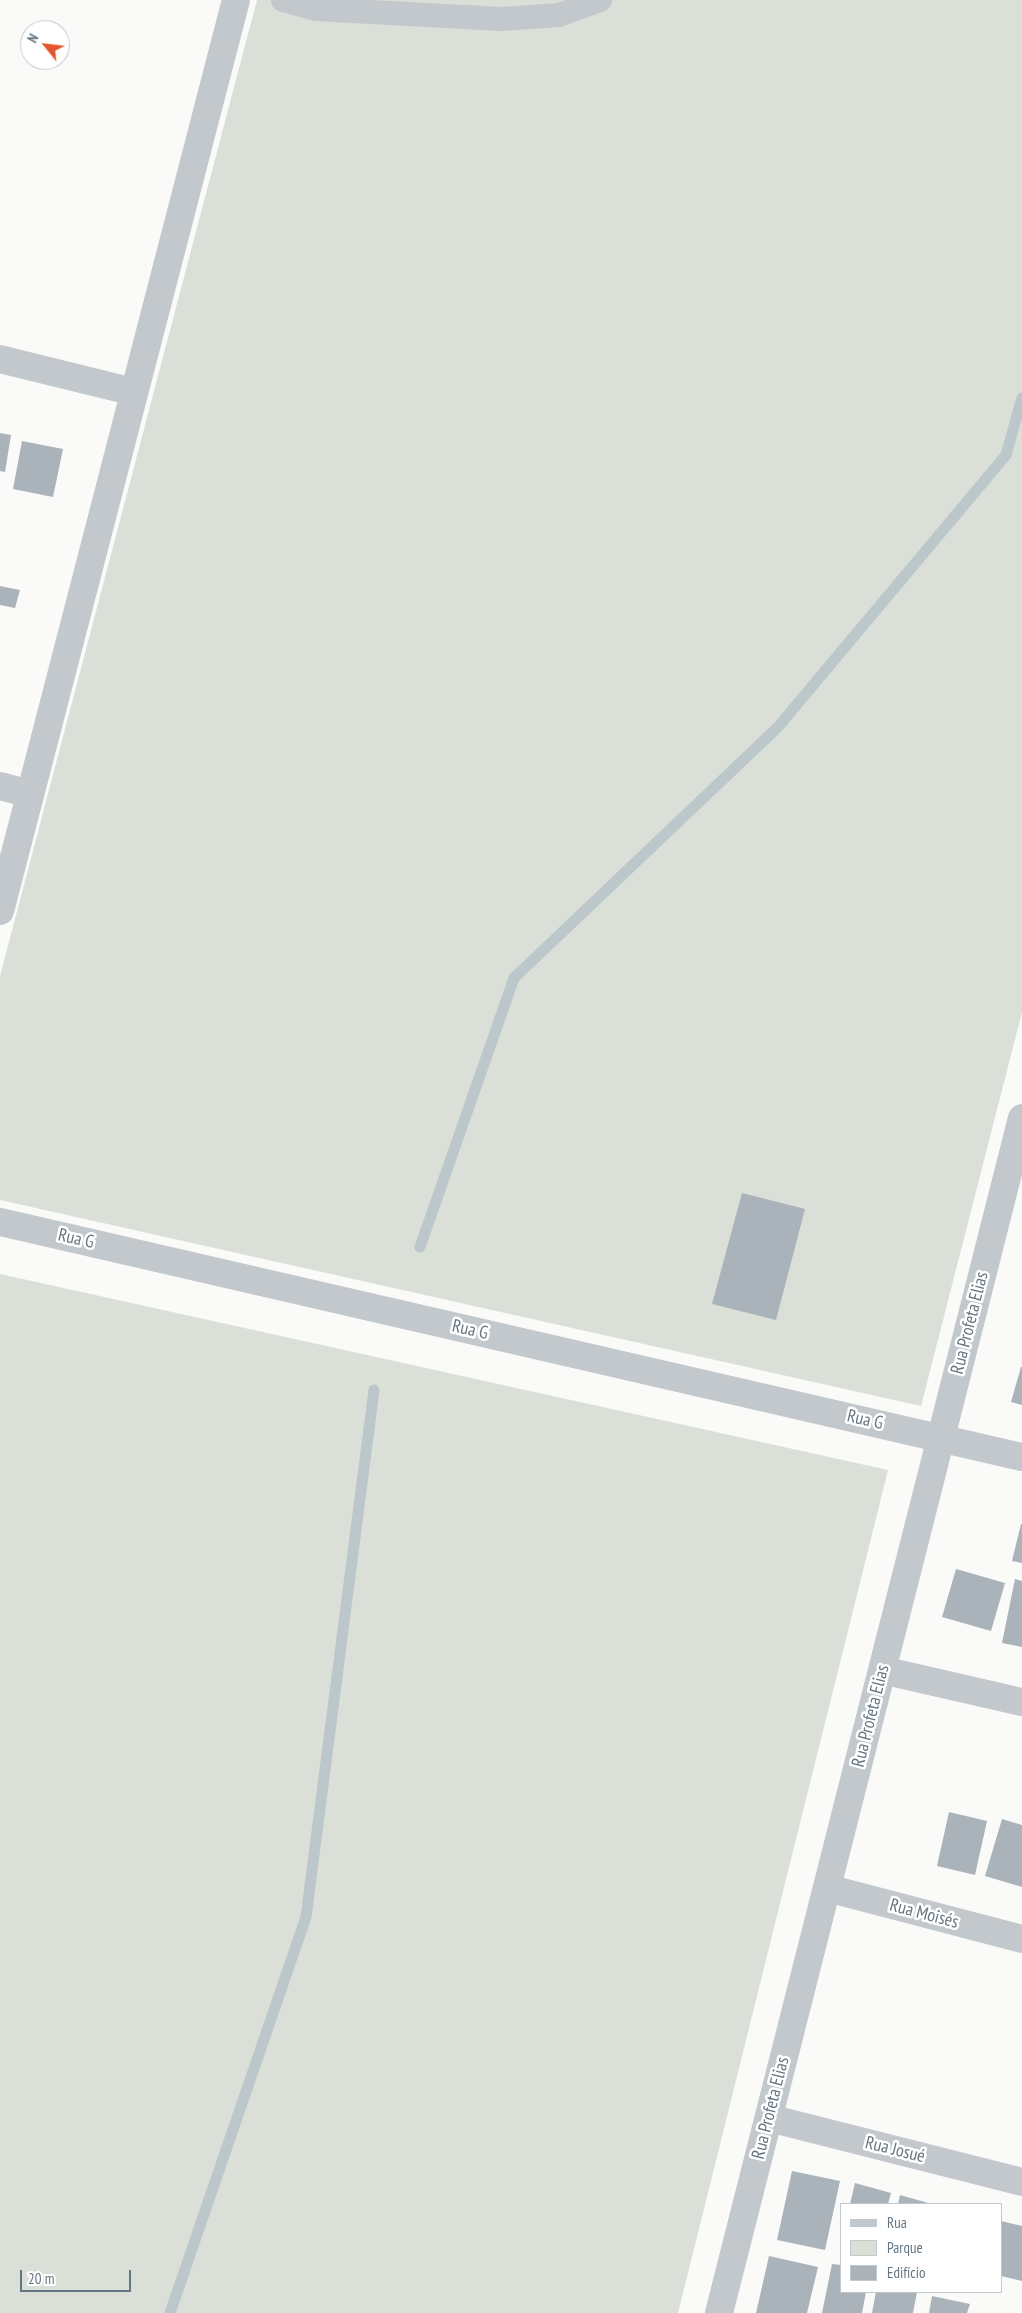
<!DOCTYPE html>
<html>
<head>
<meta charset="utf-8">
<style>
  body { margin:0 }
  #map { position:relative; width:1022px; height:2313px; overflow:hidden; background:#fafaf8; font-family:"PT Sans Narrow",sans-serif }
  canvas { display:block }
  .legend { position:absolute; left:840px; top:2203px; width:162px; height:90px; box-sizing:border-box; background:#fff; border:1px solid #c1c8cd; margin:0; padding:6px 9px; list-style:none; font-size:15px; color:#657683 }
  .legend li { display:flex; align-items:center; gap:10px; height:25px }
  .legend b { width:25px; border:1px solid #c1c8cd }
  .north { position:absolute; left:20px; top:20px; width:50px; height:50px; box-sizing:border-box; background:#fff; border:1px solid #c1c8cd; border-radius:50%; rotate:299deg; font-size:14px; font-weight:700; line-height:20px; text-align:center; color:#657683 }
  .north::after { content:''; display:block; margin:auto; width:18px; height:22px; background:#e4572e; clip-path:polygon(50% 0,100% 100%,50% 72%,0 100%) }
  .scale { position:absolute; left:20px; top:2270px; width:111px; height:22px; box-sizing:border-box; border:2px solid #657683; border-top:0; padding-left:6px; font-size:15px; line-height:18px; white-space:nowrap; color:#657683; -webkit-text-stroke:4px #fff; paint-order:stroke }
</style>
</head>
<body>
<div id="map">
<canvas width="1022" height="2313"></canvas>
<ul class="legend">
<li><b style="height:6px;background:#c3c8cc"></b>Rua</li>
<li><b style="height:14px;background:#dadfd7"></b>Parque</li>
<li><b style="height:14px;background:#aab3b9"></b>Edifício</li>
</ul>
<div class="north">N</div>
<div class="scale">20 m</div>
</div>
<script>
const ctx = document.querySelector('canvas').getContext('2d');
ctx.lineJoin = 'round';
function paint(path, color) {
  ctx.fillStyle = color;
  ctx.fill(path, 'evenodd');
}
function toPath(rows) {
  const path = new Path2D();
  for (const r of rows) {
    path.moveTo(r[0], r[1]);
    for (let i = 2; i < r.length; i += 2) path.lineTo(r[i], r[i + 1]);
  }
  return path;
}
function strokePath(path, color, width, dash) {
  ctx.strokeStyle = color;
  ctx.lineWidth = width;
  ctx.lineCap = dash ? 'butt' : 'round';
  ctx.setLineDash(dash || []);
  ctx.stroke(path);
}
function drawText(font, color, halo, rows, align = 'center') {
  ctx.font = font + ' "PT Sans Narrow",sans-serif';
  ctx.lineWidth = 5;
  ctx.setLineDash([]);
  ctx.textBaseline = 'middle';
  ctx.strokeStyle = halo;
  ctx.fillStyle = color;
  for (const [text, x, y, turn = 0] of rows) {
    ctx.save();
    ctx.translate(x, y);
    ctx.rotate((+turn || 0) * Math.PI / 180);
    ctx.textAlign = isNaN(turn) ? turn : align;
    if (halo) ctx.strokeText(text, 0, 0);
    ctx.fillText(text, 0, 0);
    ctx.restore();
  }
}
paint(toPath([
  [257,0,1022,0,1022,1012,921,1406,0,1200,0,976],
  [0,1274,888,1470,678,2313,0,2313]
]), '#dadfd7');
strokePath(toPath([
  [420,1247,514,978,778,727,1006,455,1022,398],
  [170,2313,306,1917,374,1390]
]), '#bbc7cb', 11);
paint(toPath([
  [0,433,11,435,5,472,0,471],
  [22,441,63,449,53,497,13,489],
  [0,586,20,590,15,608,0,605],
  [742,1193,805,1209,776,1320,712,1304],
  [1021,1367,1022,1367,1022,1405,1011,1402],
  [1021,1524,1022,1524,1022,1563,1012,1561],
  [956,1569,1005,1583,991,1631,942,1617],
  [1015,1579,1022,1581,1022,1647,1002,1643],
  [949,1812,987,1821,975,1875,937,1866],
  [1002,1819,1022,1825,1022,1887,985,1876],
  [792,2171,840,2181,825,2250,777,2240],
  [855,2183,891,2193,888,2204,850,2204],
  [900,2195,932,2204,898,2204],
  [1001,2221,1022,2226,1022,2281,1001,2276],
  [769,2256,818,2267,807,2313,756,2313],
  [832,2264,841,2265,841,2292,866,2292,862,2313,822,2313],
  [876,2292,917,2292,913,2313,872,2313],
  [932,2296,970,2304,967,2313,929,2313]
]), '#aab3b9');
strokePath(toPath([
  [283,0,315,9,502,19,559,15,600,0]
]), '#c3c8cc', 24);
strokePath(toPath([
  [0,359,134,392],
  [0,786,30,794],
  [0,911,236,0],
  [0,1222,1022,1457],
  [882,1670,1022,1702],
  [827,1888,1022,1939],
  [769,2118,1022,2182],
  [719,2313,1022,1118]
]), '#c3c8cc', 28);
drawText('18px', '#657683', '#fff', [
  ["Rua G",76,1239,13],
  ["Rua Profeta Elias",970,1323,-76],
  ["Rua G",470,1330,13],
  ["Rua G",865,1420,13],
  ["Rua Profeta Elias",871,1716,-76],
  ["Rua Moisés",924,1914,15],
  ["Rua Profeta Elias",771,2108,-76],
  ["Rua Josué",895,2150,14]
]);
</script>
</body>
</html>
